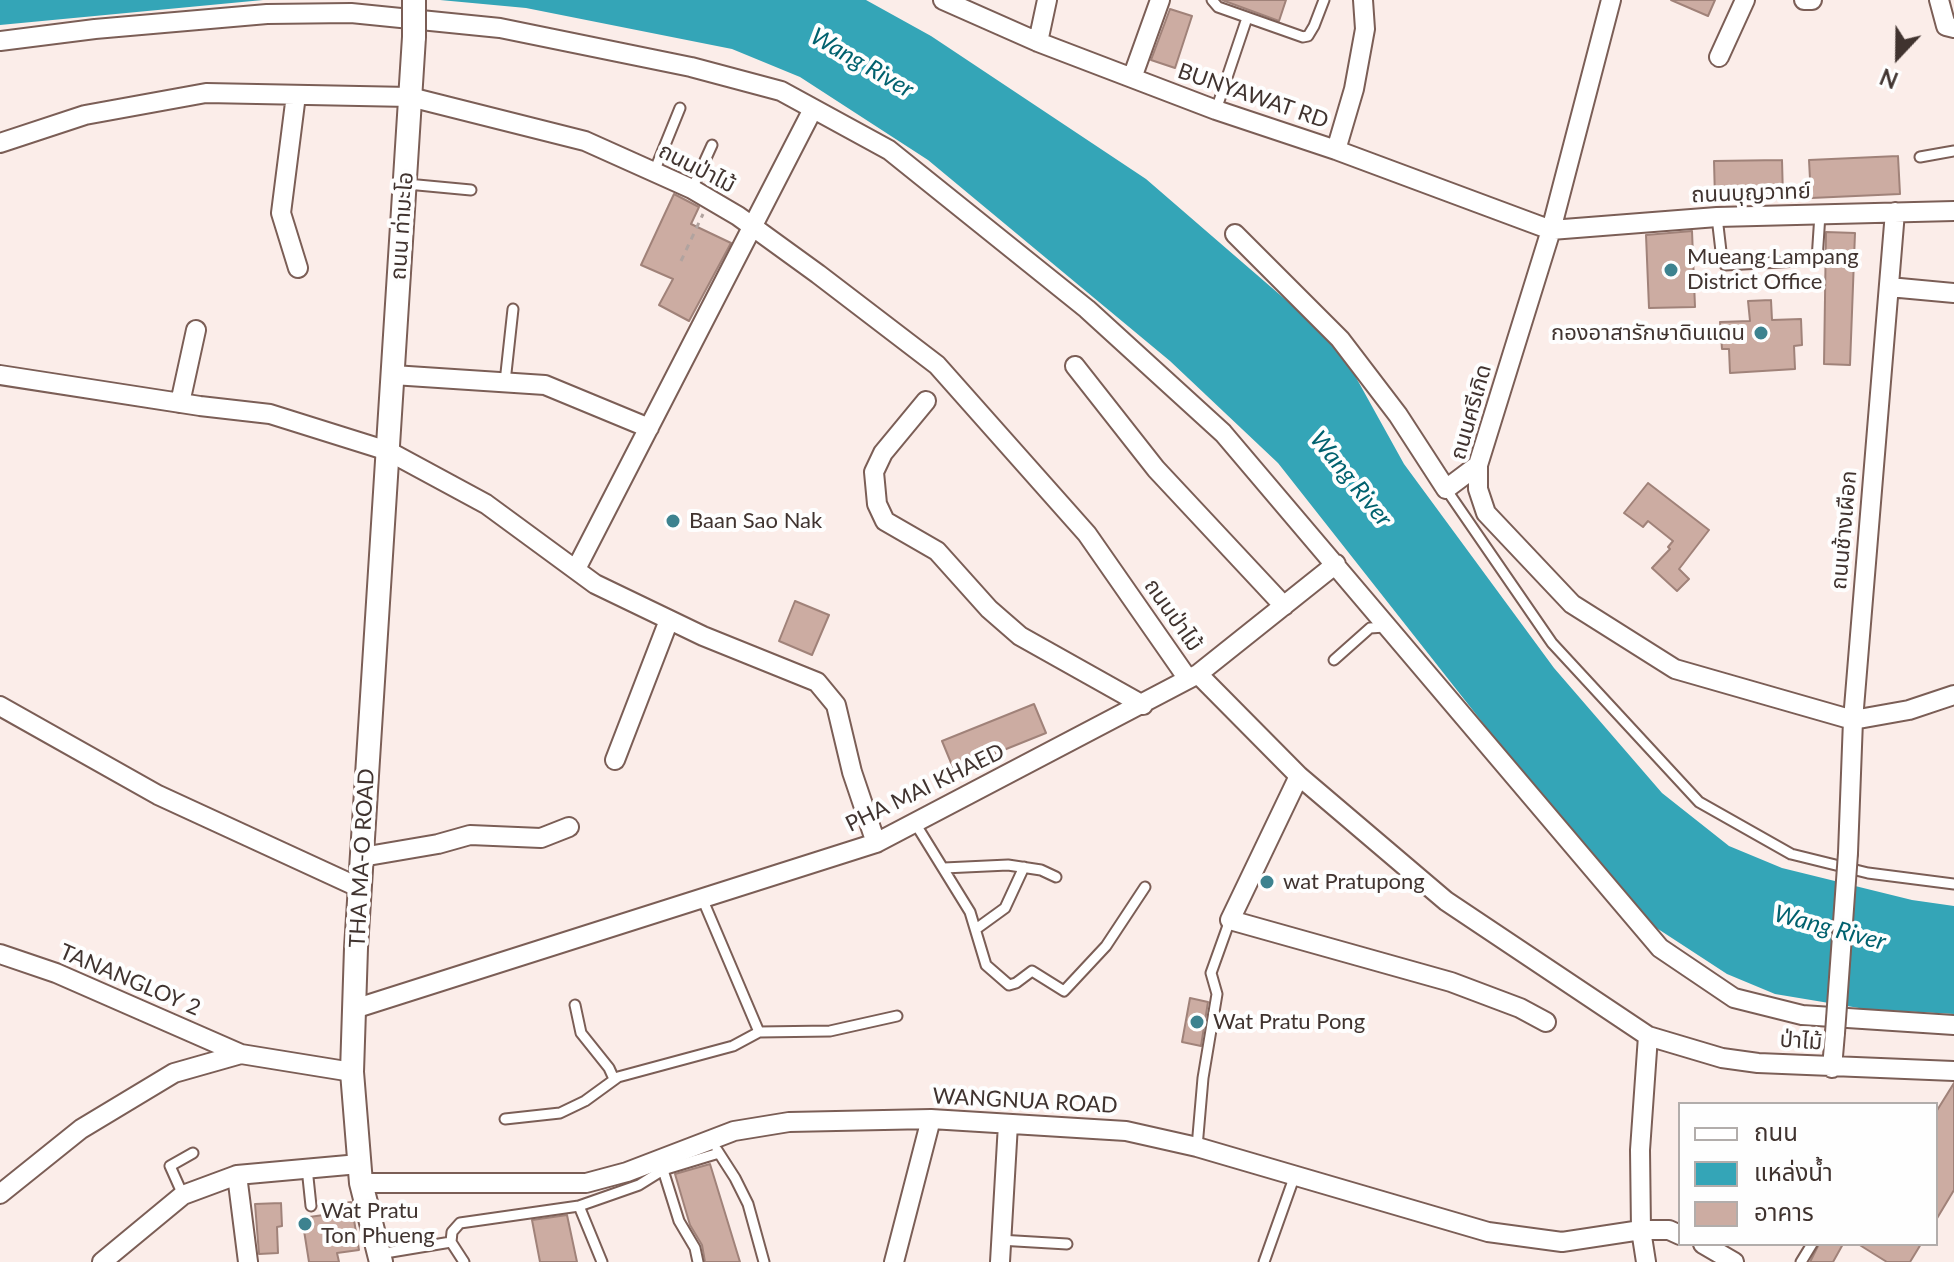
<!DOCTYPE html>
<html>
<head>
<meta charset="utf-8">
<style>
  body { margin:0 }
  #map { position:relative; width:1954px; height:1262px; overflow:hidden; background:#fbede9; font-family:Lato,"Noto Sans Thai",sans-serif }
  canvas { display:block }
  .legend { position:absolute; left:1678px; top:1102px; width:260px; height:144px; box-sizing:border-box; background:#fefefe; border:2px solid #b2adab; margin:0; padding:10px 14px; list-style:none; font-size:24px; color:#40332f }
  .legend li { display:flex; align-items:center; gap:16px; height:40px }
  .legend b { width:40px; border:2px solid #b2adab }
  .north { position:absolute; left:1858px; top:16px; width:80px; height:80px; -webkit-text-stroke:6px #fefefe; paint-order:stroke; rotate:202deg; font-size:22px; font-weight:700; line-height:32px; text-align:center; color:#40332f }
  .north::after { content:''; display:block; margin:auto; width:28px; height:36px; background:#40332f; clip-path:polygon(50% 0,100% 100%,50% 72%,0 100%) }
</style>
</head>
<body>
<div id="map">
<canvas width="1954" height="1262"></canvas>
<ul class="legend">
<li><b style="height:10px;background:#fff"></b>ถนน</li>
<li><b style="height:22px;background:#34a5b7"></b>แหล่งน้ำ</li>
<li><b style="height:22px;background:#ccaca2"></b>อาคาร</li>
</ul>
<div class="north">N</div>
</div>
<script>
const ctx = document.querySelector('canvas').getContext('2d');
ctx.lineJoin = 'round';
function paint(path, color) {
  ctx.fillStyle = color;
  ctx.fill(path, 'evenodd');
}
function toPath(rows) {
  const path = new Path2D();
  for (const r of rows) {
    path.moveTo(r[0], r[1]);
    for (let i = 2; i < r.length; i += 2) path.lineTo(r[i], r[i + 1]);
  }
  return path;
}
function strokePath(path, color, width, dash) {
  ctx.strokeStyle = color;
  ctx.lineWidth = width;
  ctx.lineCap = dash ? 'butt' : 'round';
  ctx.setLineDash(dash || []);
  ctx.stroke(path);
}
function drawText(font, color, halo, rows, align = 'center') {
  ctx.font = font + ' Lato,"Noto Sans Thai",sans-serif';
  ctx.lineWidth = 8;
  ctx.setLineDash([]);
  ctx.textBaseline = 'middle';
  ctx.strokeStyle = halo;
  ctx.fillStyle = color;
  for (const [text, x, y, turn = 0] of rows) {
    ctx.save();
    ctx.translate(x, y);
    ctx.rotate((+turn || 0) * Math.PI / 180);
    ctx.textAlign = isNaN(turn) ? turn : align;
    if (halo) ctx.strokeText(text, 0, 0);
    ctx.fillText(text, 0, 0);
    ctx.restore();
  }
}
paint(toPath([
  [0,0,263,0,0,25],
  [440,0,866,0,931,36,1146,179,1338,345,1404,464,1554,668,1662,793,1729,846,1782,868,1912,900,1954,906,1954,1014,1865,1009,1775,994,1727,974,1655,927,1527,779,1278,463,1170,361,928,160,800,77,732,49,526,8]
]), '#34a5b7');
const building = toPath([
  [1222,0,1286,0,1279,21,1222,0],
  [1671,0,1715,0,1708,16,1671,0],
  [1170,9,1192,16,1175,68,1151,60,1170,9],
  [1898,156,1900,194,1811,198,1809,160,1898,156],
  [1782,160,1783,198,1715,199,1714,161,1782,160],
  [674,194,699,207,691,224,731,243,689,321,659,305,673,279,641,265,674,194],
  [1692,231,1695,307,1649,308,1646,235,1692,231],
  [1826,232,1855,233,1850,365,1824,364,1826,232],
  [1771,300,1772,320,1801,319,1802,345,1794,346,1795,369,1730,373,1729,349,1722,349,1720,322,1750,321,1748,301,1771,300],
  [1648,483,1709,530,1679,569,1689,579,1677,591,1652,568,1670,549,1668,547,1673,541,1648,521,1643,527,1624,513,1648,483],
  [795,601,829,615,812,655,779,641,795,601],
  [1034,704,1046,733,954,770,942,741,1034,704],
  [1190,998,1208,1002,1201,1046,1182,1042,1190,998],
  [1954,1083,1954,1190,1936,1220,1936,1112,1954,1083],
  [710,1164,740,1262,705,1262,702,1245,690,1225,675,1174,710,1164],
  [351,1202,359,1250,337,1253,339,1262,309,1262,302,1218,338,1213,337,1204,351,1202],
  [281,1203,282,1226,277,1227,278,1253,259,1254,255,1204,281,1203],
  [567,1215,577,1262,540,1262,532,1220,567,1215],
  [1819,1244,1843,1244,1833,1262,1810,1262,1819,1244],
  [1858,1244,1921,1244,1910,1262,1887,1262,1858,1244]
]);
paint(building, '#ccaca2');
strokePath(building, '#a08279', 2);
const service = toPath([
  [1212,0,1218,7,1303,37,1308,36,1314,26,1324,0],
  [1216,110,1247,18],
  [1920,157,1954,151],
  [654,172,680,108],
  [407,184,471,190],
  [692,189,712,145],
  [1717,217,1722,260,1725,265,1817,260,1820,214],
  [505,382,513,309],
  [1446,489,1552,643,1699,802,1791,854,1868,873,1954,884],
  [1334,660,1370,628,1385,627],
  [915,823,970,912,986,965,1009,985,1016,983,1032,971,1064,991,1106,946,1145,887],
  [944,868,1008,865,1041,870,1056,877],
  [702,898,759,1032],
  [976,929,1005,908,1024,867],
  [575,1005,581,1033,609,1068,614,1079],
  [505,1119,560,1113,585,1101,618,1077,733,1046,759,1032,830,1031,897,1016],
  [1197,1147,1203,1078,1217,994,1211,973,1230,920],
  [717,1150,735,1178,748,1204,764,1262],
  [307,1168,311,1206],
  [663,1170,679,1221,695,1248,698,1262],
  [183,1195,170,1166,193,1153],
  [579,1206,602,1262],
  [999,1240,1067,1244],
  [451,1242,452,1232,460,1223,579,1206,639,1185,663,1170,719,1153],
  [379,1254,451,1242,464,1262],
  [1264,1262,1295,1175],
  [1801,1262,1812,1244]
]);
const minor = toPath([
  [943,0,1038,42,1216,110,1336,150,1551,230,1717,217,1954,211],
  [1611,0,1551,230,1478,465,1478,489,1486,513,1572,604,1675,669,1853,720,1909,710,1954,695],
  [1804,0,1812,0],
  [1939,0,1946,26,1954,28],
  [0,41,95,29,267,14,351,13,500,28,691,67,781,91,889,150,1087,309,1223,433,1660,948,1734,998,1802,1015,1954,1025],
  [1038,42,1047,0],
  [1719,57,1745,0],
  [1132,78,1160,0],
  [296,95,281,213,298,268],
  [0,143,85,115,206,93,410,97,585,141,692,189,738,216,818,274,937,365,1087,534,1188,679],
  [1336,150,1354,89,1365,29,1363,0],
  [1235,234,1340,339,1398,415,1446,489,1478,465],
  [1889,287,1954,293],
  [1075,366,1156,469,1284,606],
  [0,375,200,406,270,414,388,451,486,504,595,584,703,636,817,682,836,705,852,772,876,843],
  [393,375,545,385,649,428],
  [926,401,883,453,874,472,877,504,885,521,937,551,989,609,1020,636,1143,705],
  [180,403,196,330],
  [576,569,813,109],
  [1198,674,1299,776,1446,901,1648,1036,1722,1058,1758,1063,1954,1071],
  [0,706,158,795,360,888],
  [615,760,669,620],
  [1299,776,1230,920,1451,982,1520,1008,1546,1022],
  [1848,853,1853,720,1895,212],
  [362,857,438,844,470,835,541,838,569,827],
  [0,954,56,973,241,1054,352,1072],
  [354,1009,876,843,1198,674,1336,564],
  [1832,1068,1835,1033],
  [237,1175,248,1262],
  [361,1183,586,1183,627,1172,734,1131,789,1122,931,1119,1126,1131,1197,1147,1488,1232,1562,1242,1641,1230,1669,1230,1680,1235],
  [0,1194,81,1129,174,1073,241,1054],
  [1703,1244,1734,1262],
  [102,1262,183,1195,237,1175,359,1164],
  [894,1262,931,1119],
  [1000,1262,1008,1124],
  [1646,1262,1641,1230,1640,1150,1648,1036]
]);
const tertiary = toPath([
  [381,1262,361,1183,352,1072,356,948,414,37]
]);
strokePath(service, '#7b5e56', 13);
strokePath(minor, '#7b5e56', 22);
strokePath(tertiary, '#7b5e56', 26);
strokePath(toPath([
  [681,261,703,214]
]), '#b1a39f', 3, [6, 6]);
strokePath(service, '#fff', 9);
strokePath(minor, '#fff', 18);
strokePath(tertiary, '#fff', 22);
const minorBridge = toPath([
  [1835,1033,1848,853]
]);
const tertiaryBridge = toPath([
  [414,0,414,37]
]);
strokePath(minorBridge, '#7b5e56', 22, []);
strokePath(tertiaryBridge, '#7b5e56', 26, []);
strokePath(minorBridge, '#fff', 18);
strokePath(tertiaryBridge, '#fff', 22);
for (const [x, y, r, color] of [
  [1671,270,8,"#3d828f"],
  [1761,333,8,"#3d828f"],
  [673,521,8,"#3d828f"],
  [1267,882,8,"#3d828f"],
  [1197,1022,8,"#3d828f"],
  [305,1224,8,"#3d828f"]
]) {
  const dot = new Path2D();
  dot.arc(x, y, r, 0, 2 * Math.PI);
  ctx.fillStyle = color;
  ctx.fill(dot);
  strokePath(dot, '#fefefe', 3);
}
drawText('22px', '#40332f', '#fefefe', [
  ["BUNYAWAT RD",1253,96,19],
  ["ถนนป่าไม้",697,168,27],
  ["ถนนบุญวาทย์",1751,193,-2],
  ["ถนน ท่ามะโอ",402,226,-86],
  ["ถนนศรีเกิด",1471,412,-74],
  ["ถนนช้างเผือก",1844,530,-85],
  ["ถนนป่าไม้",1173,615,55],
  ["PHA MAI KHAED",925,788,-26],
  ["THA MA-O ROAD",362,858,-87],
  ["TANANGLOY 2",130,980,23],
  ["ป่าไม้",1801,1041,4],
  ["WANGNUA ROAD",1025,1101,3]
]);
drawText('22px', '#40332f', '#fefefe', [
  ["Mueang Lampang",1687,257],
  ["District Office",1687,282],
  ["กองอาสารักษาดินแดน",1745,333,"right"],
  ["Baan Sao Nak",689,521],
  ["wat Pratupong",1283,882],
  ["Wat Pratu Pong",1213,1022],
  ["Wat Pratu",321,1211],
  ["Ton Phueng",321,1236]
], 'left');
drawText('italic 24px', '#00616e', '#fefefe', [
  ["Wang River",862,63,30],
  ["Wang River",1351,479,51],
  ["Wang River",1830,928,15]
]);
</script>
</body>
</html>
